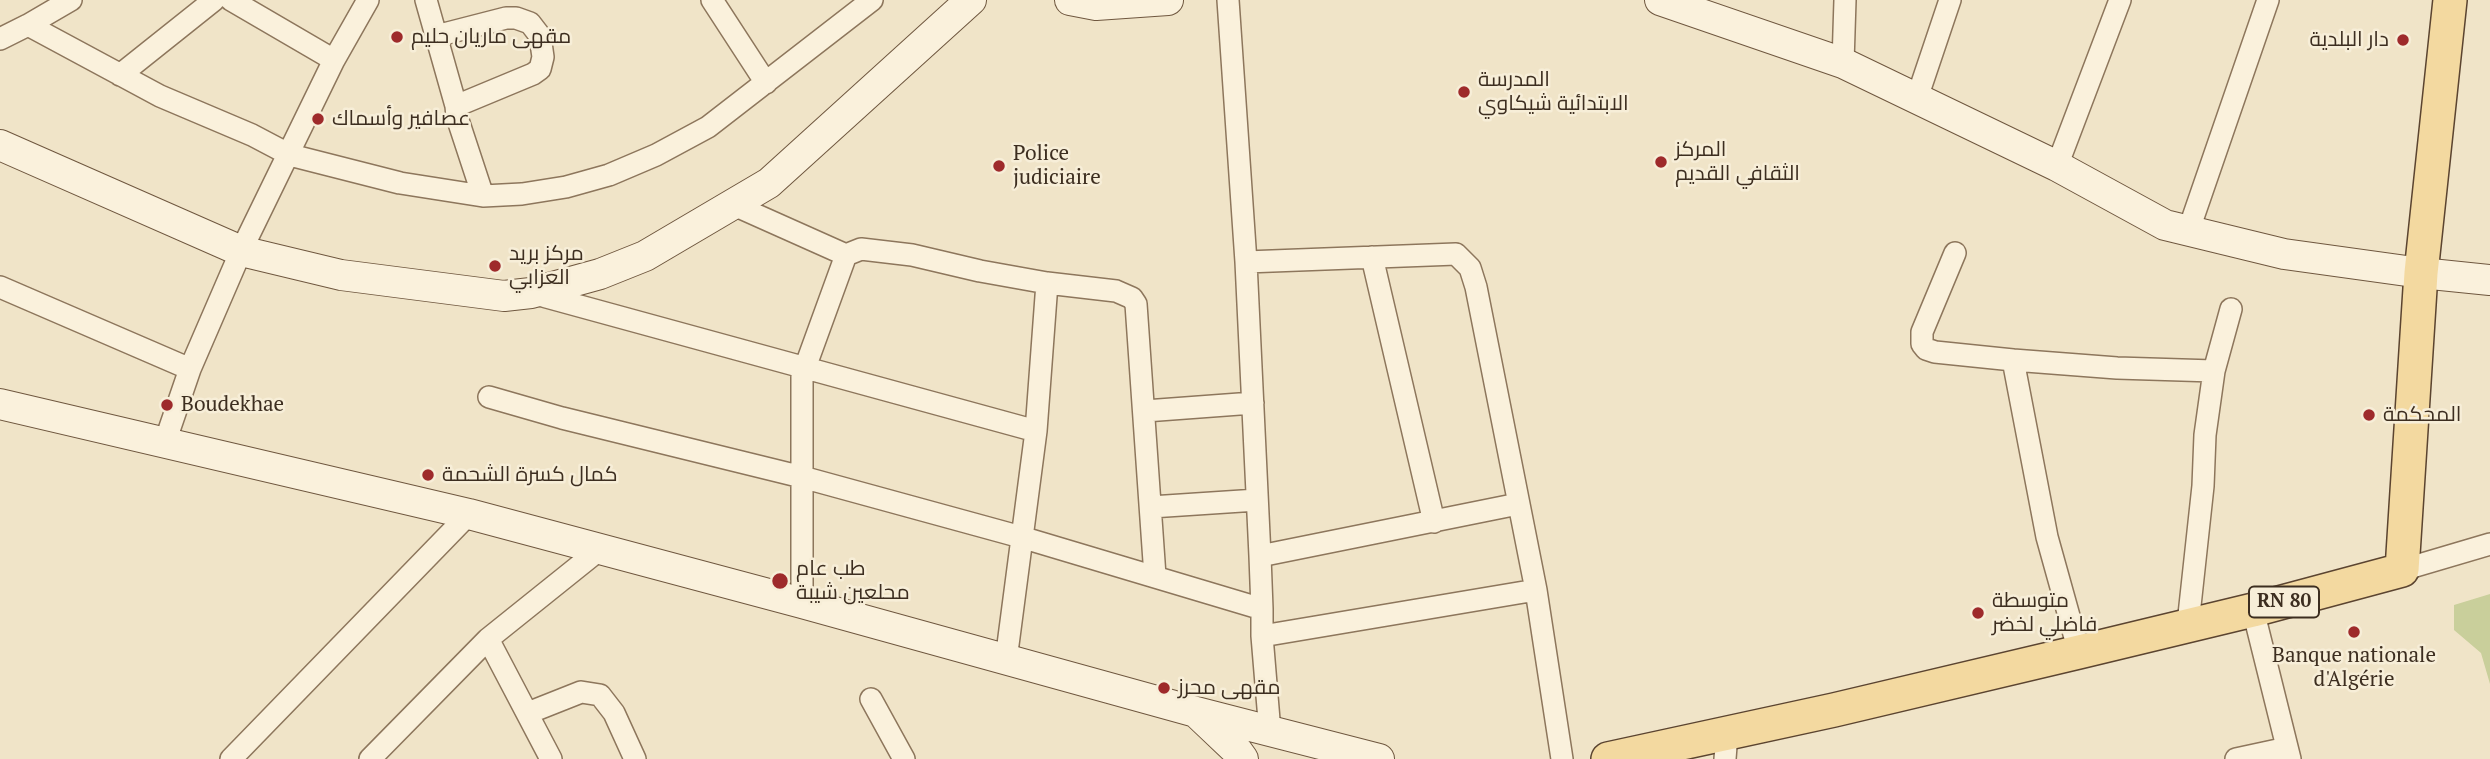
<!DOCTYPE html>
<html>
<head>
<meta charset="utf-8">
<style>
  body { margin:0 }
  canvas { display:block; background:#f0e4c8 }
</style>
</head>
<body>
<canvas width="2490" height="759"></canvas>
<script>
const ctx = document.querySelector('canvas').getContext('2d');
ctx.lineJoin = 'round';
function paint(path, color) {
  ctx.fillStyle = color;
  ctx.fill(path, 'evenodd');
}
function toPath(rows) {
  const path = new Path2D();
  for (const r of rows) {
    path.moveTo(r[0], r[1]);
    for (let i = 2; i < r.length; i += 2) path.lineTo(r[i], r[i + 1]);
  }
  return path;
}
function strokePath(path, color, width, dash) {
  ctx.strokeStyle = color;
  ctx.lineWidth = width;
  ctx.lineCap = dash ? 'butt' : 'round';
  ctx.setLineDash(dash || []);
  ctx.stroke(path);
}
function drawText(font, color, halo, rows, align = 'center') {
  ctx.font = font + ' "PT Serif",Cairo,serif';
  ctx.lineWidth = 5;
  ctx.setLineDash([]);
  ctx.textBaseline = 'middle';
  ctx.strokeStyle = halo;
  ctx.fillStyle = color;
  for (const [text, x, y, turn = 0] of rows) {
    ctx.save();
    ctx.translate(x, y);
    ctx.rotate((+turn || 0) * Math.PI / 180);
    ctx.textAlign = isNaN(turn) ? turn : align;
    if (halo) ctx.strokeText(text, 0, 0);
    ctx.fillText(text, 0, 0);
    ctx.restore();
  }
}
paint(toPath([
  [2490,594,2490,684,2481,653,2454,630,2454,605]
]), '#c9cf9b');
const street = toPath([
  [231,0,334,60],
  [426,0,456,106],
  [712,0,766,83],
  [1228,0,1246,262,1260,556,1518,504],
  [28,25,71,0],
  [436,36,506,18,516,18,530,23,540,36,543,57,540,69,533,74,456,106,457,117,483,196],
  [0,39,28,25,160,96,252,135,290,155,400,183,483,196,522,194,566,187,609,175,656,155,708,127,872,0],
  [1843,63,1845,0],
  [120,75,214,0],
  [1917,98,1950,0],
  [2057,166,2120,0],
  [734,205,846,255,802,376,802,603],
  [2188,232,2268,0],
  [1955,253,1922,332,1922,344,1926,349,1935,352,2013,360],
  [846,255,861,249,912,255,980,271,1047,283,1116,291,1132,298,1136,304,1155,576],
  [1372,257,1434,522],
  [1246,262,1456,254,1470,268,1476,287,1536,590,1562,759],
  [0,287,190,369],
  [532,293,1036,431],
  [489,397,562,418,802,477,1021,537,1262,609,1262,636,1270,732],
  [1145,411,1253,403],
  [165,442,190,369,241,251,334,60,368,0],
  [1151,507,1257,500],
  [1260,556,1262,609],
  [2402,570,2490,544],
  [2253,610,2290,759],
  [2188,624,2203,486,2205,435,2214,371,2231,309],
  [1262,636,1536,590],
  [488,639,551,759],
  [2079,652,2047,537,2013,360,2117,368,2214,371],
  [1006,660,1036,431,1047,283],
  [871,699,904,759],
  [528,713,581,692,600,695,614,713,635,759],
  [231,759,469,514],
  [370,759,488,639,599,550],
  [1725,759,1727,733],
  [2236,759,2287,748]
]);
const secondary = toPath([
  [1070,0,1096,5,1168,0],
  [1660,0,1843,63,2057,166,2165,225,2284,254,2421,273,2490,280],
  [0,145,241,251,341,275,504,296,531,293,600,274,645,256,769,183,971,0],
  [0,404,469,514,802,603,1196,712,1379,759],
  [1199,715,1238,752,1243,759]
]);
const primary = toPath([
  [1608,759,1834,710,2079,652,2253,610,2402,570,2421,273,2450,0]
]);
strokePath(street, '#8d765c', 24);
strokePath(secondary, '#6f573f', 32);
strokePath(primary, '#5b4430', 36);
strokePath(street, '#faf1dc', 21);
strokePath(secondary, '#faf1dc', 30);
strokePath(primary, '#f3d9a0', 33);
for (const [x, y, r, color] of [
  [397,37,7,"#9e2a2b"],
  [2403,40,7,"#9e2a2b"],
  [1464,92,7,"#9e2a2b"],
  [318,119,7,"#9e2a2b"],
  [1661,162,7,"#9e2a2b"],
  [999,166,7,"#9e2a2b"],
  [495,266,7,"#9e2a2b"],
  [167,405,7,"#9e2a2b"],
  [2369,415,7,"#9e2a2b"],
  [428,475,7,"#9e2a2b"],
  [780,581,9,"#9e2a2b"],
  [1978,613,7,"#9e2a2b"],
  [2354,632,7,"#9e2a2b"],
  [1164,688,7,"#9e2a2b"]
]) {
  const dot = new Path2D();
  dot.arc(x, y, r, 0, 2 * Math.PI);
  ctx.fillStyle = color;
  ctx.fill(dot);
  strokePath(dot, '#f7eed8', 2.5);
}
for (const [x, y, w] of [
  [2284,602,70]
]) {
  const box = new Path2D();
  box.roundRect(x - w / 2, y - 15.5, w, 31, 5);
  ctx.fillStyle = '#f7eed8';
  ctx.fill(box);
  strokePath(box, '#3d2e20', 2);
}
drawText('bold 19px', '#3d2e20', null, [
  ["RN 80",2284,602]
]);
drawText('21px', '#3d2e20', '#f7eed8', [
  ["مقهى ماريان حليم",411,37],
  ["دار البلدية",2389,40,"right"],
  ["المدرسة",1478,80],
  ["الابتدائية شيكاوي",1478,104],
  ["عصافير وأسماك",332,119],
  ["المركز",1675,150],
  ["الثقافي القديم",1675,174],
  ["Police",1013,154],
  ["judiciaire",1013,178],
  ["مركز بريد",509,254],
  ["العزابي",509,278],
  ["Boudekhae",181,405],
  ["المحكمة",2383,415],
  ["كمال كسرة الشحمة",442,475],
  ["طب عام",796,569],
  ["محلعين شيبة",796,593],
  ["متوسطة",1992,601],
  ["فاضلي لخضر",1992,625],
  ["Banque nationale",2354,656,"center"],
  ["d'Algérie",2354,680,"center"],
  ["مقهى محرز",1178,688]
], 'left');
</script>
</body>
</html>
